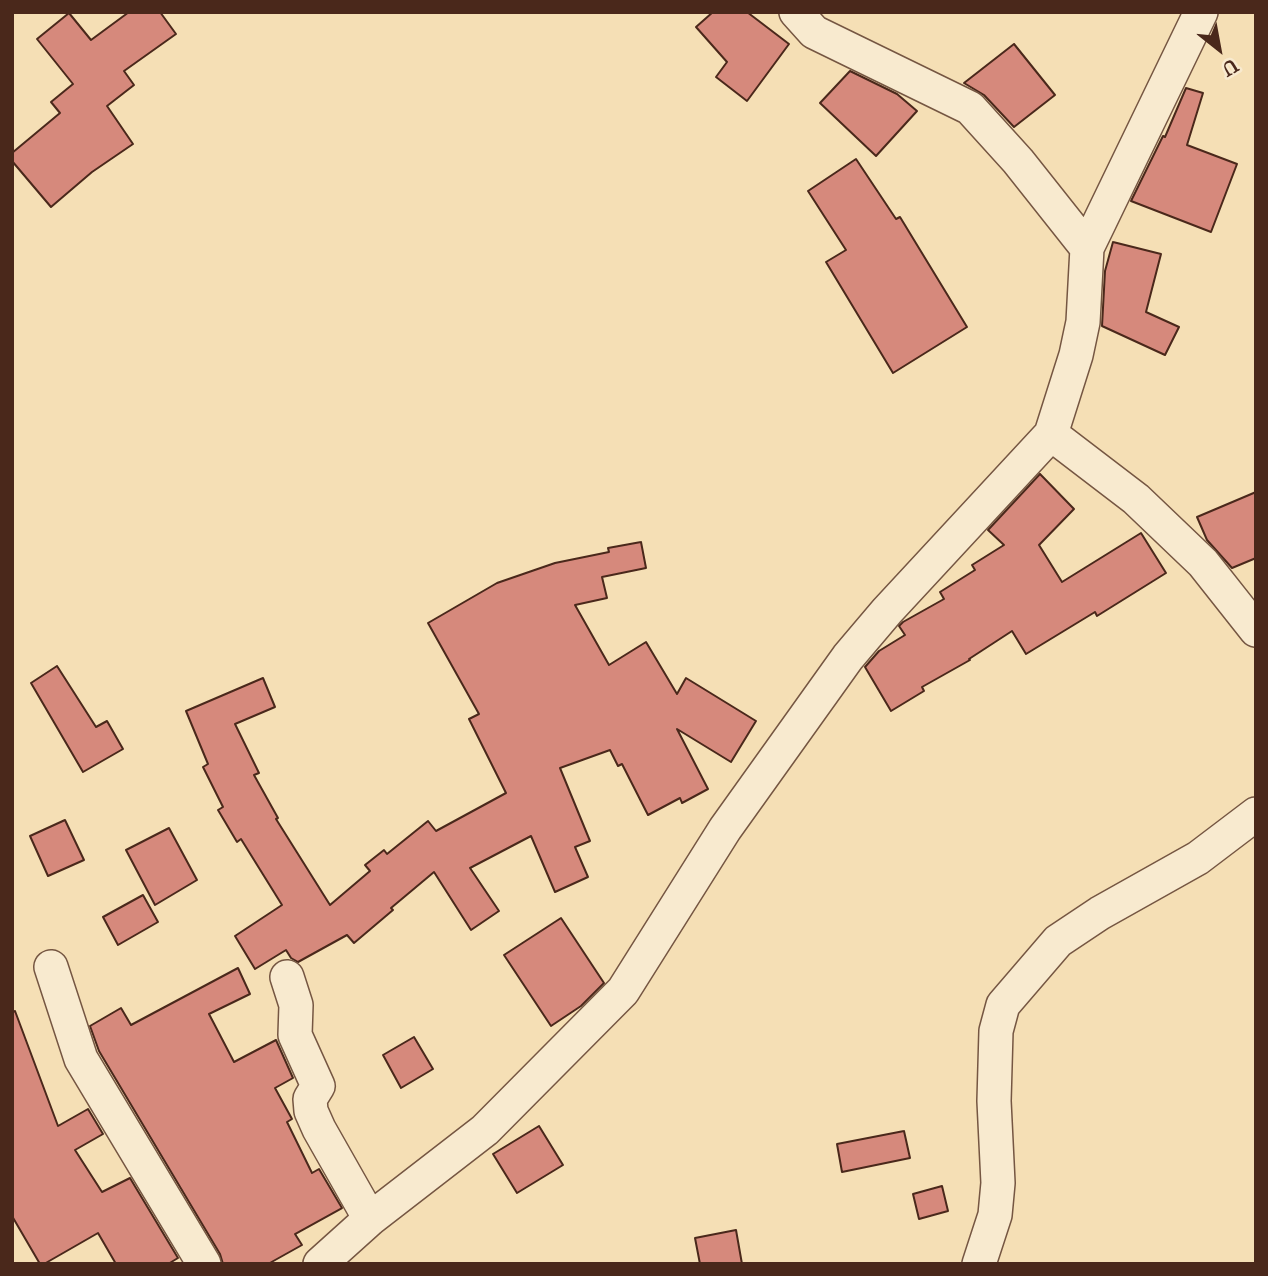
<!DOCTYPE html>
<html>
<head>
<meta charset="utf-8">
<style>
  body { margin:0 }
  #map { position:relative; width:1268px; height:1276px; overflow:hidden; background:#f5dfb5; font-family:"IM FELL Great Primer",serif }
  canvas { display:block }
  .frame { position:absolute; inset:0; border:14px solid #4a281b; pointer-events:none }
  .north { position:absolute; left:1184px; top:14px; width:70px; height:70px; -webkit-text-stroke:5px #f8eacf; paint-order:stroke; rotate:149deg; font-size:19px; font-weight:700; line-height:28px; text-align:center; color:#4a281b }
  .north::after { content:''; display:block; margin:auto; width:24px; height:32px; background:#4a281b; clip-path:polygon(50% 0,100% 100%,50% 72%,0 100%) }
</style>
</head>
<body>
<div id="map">
<canvas width="1268" height="1276"></canvas>
<div class="frame"></div>
<div class="north">U</div>
</div>
<script>
const ctx = document.querySelector('canvas').getContext('2d');
ctx.lineJoin = 'round';
function paint(path, color) {
  ctx.fillStyle = color;
  ctx.fill(path, 'evenodd');
}
function toPath(rows) {
  const path = new Path2D();
  for (const r of rows) {
    path.moveTo(r[0], r[1]);
    for (let i = 2; i < r.length; i += 2) path.lineTo(r[i], r[i + 1]);
  }
  return path;
}
function strokePath(path, color, width, dash) {
  ctx.strokeStyle = color;
  ctx.lineWidth = width;
  ctx.lineCap = dash ? 'butt' : 'round';
  ctx.setLineDash(dash || []);
  ctx.stroke(path);
}
const building = toPath([
  [129,12,160,12,176,34,124,71,134,85,107,106,133,144,92,172,51,207,12,161,12,153,60,113,51,102,73,84,37,39,69,13,91,40,129,12],
  [713,12,747,12,789,44,747,101,716,77,727,62,696,27,713,12],
  [1014,44,1055,95,1014,127,984,95,964,83,1014,44],
  [850,71,897,94,917,111,876,156,820,103,850,71],
  [1186,88,1203,93,1187,145,1237,164,1211,232,1131,201,1163,136,1165,137,1186,88],
  [856,159,896,219,900,217,967,327,893,373,826,262,846,250,808,191,856,159],
  [1113,242,1161,254,1146,312,1179,327,1165,355,1102,326,1105,271,1113,242],
  [1040,474,1074,509,1039,545,1062,582,1141,533,1166,573,1097,616,1095,612,1026,654,1012,631,969,659,970,660,922,687,924,691,891,711,865,667,879,651,905,635,899,626,903,622,944,599,940,592,975,570,972,565,1004,545,988,530,1040,474],
  [1256,492,1256,558,1232,568,1207,540,1197,517,1256,492],
  [641,542,646,568,602,577,607,598,575,605,609,665,646,642,677,694,686,678,756,721,731,762,677,729,708,789,682,803,680,798,648,815,622,764,618,766,610,750,560,768,590,841,575,847,588,877,555,892,531,836,470,868,499,911,471,930,434,872,391,908,393,910,354,943,347,935,298,962,291,958,286,950,255,969,235,936,282,905,241,839,237,842,218,810,223,807,203,767,208,764,186,711,263,678,275,707,235,724,259,773,254,775,278,818,276,819,330,905,370,871,365,865,384,850,387,854,428,821,436,831,506,793,469,719,479,714,428,623,497,583,555,563,609,552,608,548,641,542],
  [57,666,96,727,107,721,123,749,83,772,31,683,57,666],
  [65,820,84,860,48,876,30,836,65,820],
  [169,828,197,880,155,905,126,850,169,828],
  [143,895,158,922,118,945,103,917,143,895],
  [561,918,604,983,581,1006,551,1026,504,955,561,918],
  [238,968,250,994,209,1014,234,1062,276,1040,293,1078,275,1088,292,1119,287,1122,312,1173,319,1169,342,1208,295,1234,302,1245,268,1264,223,1264,220,1254,99,1051,90,1026,121,1008,131,1025,238,968],
  [15,1011,58,1126,88,1109,103,1134,75,1150,102,1192,130,1178,178,1258,168,1264,116,1264,98,1233,44,1264,40,1264,12,1216,12,1012,15,1011],
  [414,1037,433,1069,401,1088,383,1055,414,1037],
  [539,1126,563,1165,517,1193,493,1154,539,1126],
  [904,1131,910,1158,842,1172,837,1144,904,1131],
  [942,1186,948,1211,919,1219,913,1194,942,1186],
  [736,1230,742,1264,700,1264,695,1238,736,1230]
]);
paint(building, '#d6897c');
strokePath(building, '#4a281b', 2);
const minor = toPath([
  [796,12,814,32,970,108,1018,161,1087,248],
  [1051,434,1136,499,1203,563,1256,630],
  [51,967,81,1059,204,1264],
  [287,977,296,1005,295,1035,318,1086,310,1099,311,1111,319,1129,370,1219],
  [320,1264,370,1219,485,1130,623,991,725,829,848,657,887,611,1051,434,1076,355,1083,322,1087,248,1201,12],
  [979,1264,995,1215,998,1183,994,1101,996,1031,1003,1005,1058,941,1100,913,1198,858,1256,814]
]);
strokePath(minor, '#755642', 36);
strokePath(minor, '#f8eacf', 33);
</script>
</body>
</html>
